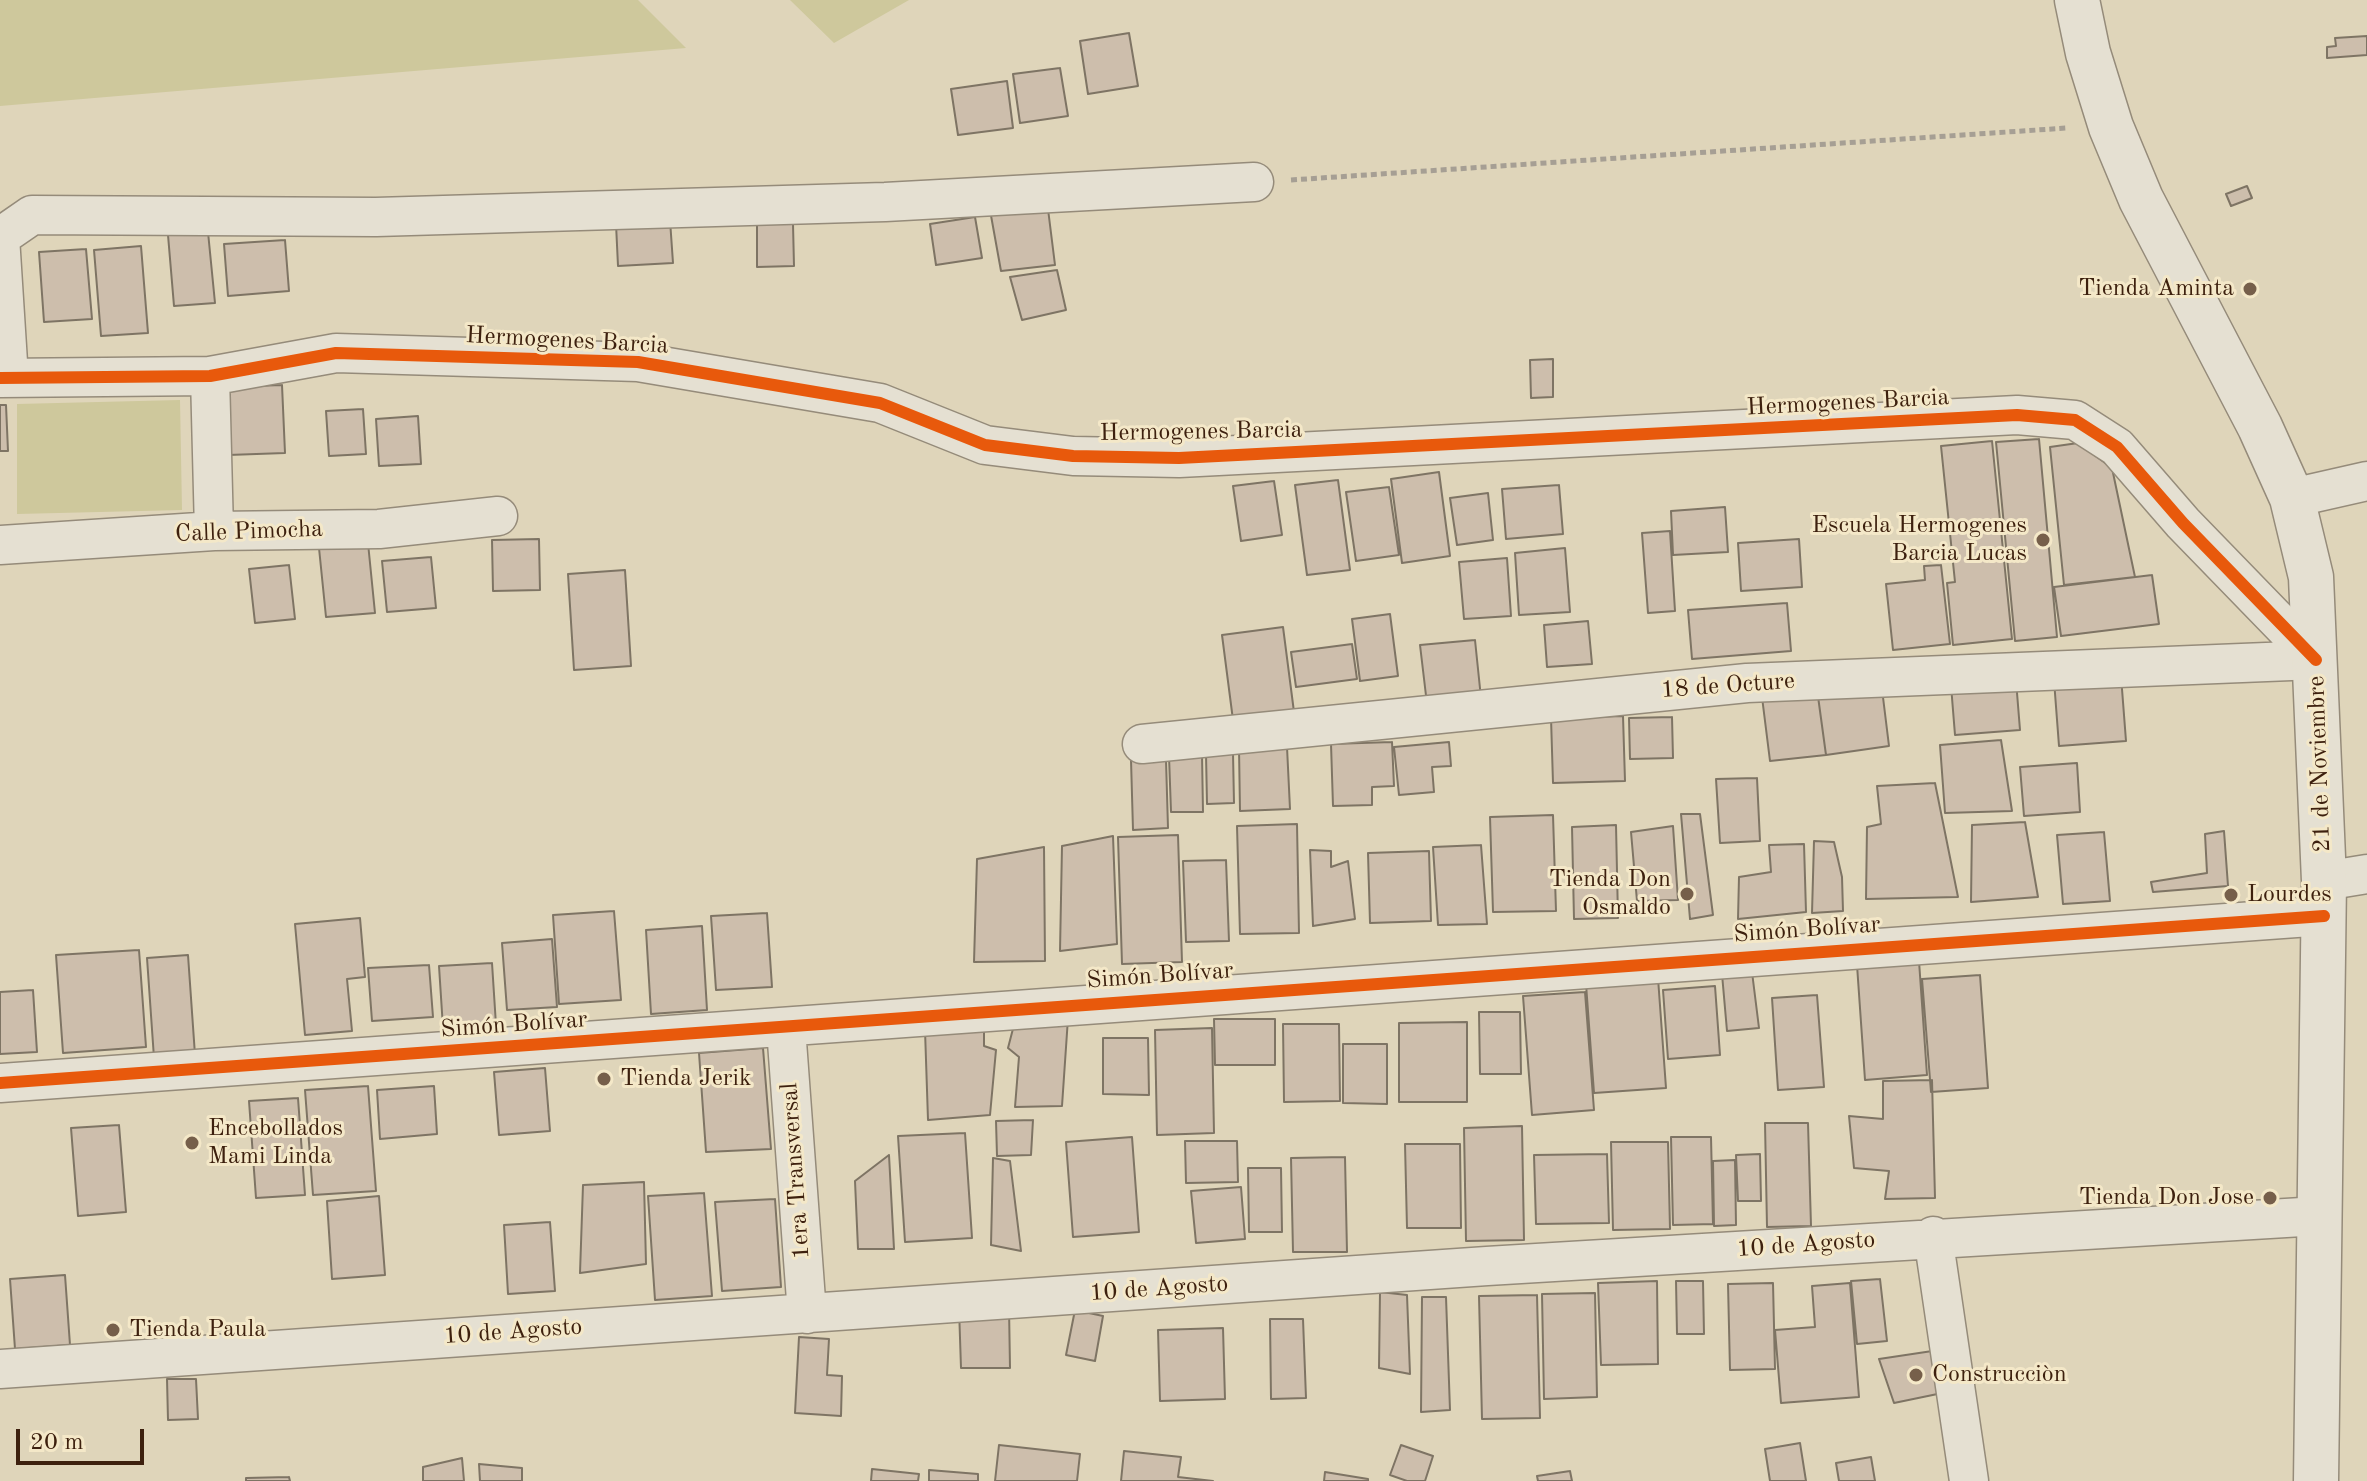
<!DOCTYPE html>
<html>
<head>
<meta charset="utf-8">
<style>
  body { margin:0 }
  #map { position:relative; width:2367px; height:1481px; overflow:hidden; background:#dfd5ba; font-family:"Old Standard TT",serif }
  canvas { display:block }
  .scale { position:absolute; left:16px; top:1429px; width:128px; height:36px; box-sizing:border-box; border:4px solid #3d200e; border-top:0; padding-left:10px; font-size:24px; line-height:28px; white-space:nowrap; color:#3d200e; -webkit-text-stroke:6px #f4e8c8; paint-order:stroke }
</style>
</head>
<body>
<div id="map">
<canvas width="2367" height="1481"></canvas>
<div class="scale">20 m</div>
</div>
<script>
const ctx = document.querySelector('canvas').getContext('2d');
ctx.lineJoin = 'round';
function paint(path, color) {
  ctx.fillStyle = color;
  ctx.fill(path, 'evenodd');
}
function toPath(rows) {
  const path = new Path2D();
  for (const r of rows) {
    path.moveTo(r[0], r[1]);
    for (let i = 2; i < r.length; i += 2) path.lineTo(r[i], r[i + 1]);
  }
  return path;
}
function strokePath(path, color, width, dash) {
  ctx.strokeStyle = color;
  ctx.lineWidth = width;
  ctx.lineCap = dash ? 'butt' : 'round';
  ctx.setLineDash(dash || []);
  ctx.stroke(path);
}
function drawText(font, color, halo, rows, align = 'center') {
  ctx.font = font + ' "Old Standard TT",serif';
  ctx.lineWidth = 6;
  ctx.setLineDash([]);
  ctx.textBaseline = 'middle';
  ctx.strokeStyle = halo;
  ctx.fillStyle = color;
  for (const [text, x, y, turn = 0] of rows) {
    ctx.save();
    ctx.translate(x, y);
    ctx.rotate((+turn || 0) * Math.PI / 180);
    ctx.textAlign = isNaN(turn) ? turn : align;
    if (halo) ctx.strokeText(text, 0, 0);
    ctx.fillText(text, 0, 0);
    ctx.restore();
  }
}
paint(toPath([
  [0,0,638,0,686,48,0,106],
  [790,0,909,0,834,43],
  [180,400,182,510,17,514,17,404]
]), '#cec89c');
const building = toPath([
  [1129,33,1138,86,1088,94,1080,41,1129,33],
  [2367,36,2367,55,2327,58,2327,47,2336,46,2335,38,2367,36],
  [1060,68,1068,116,1020,123,1013,74,1060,68],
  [1007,81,1013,128,958,135,951,89,1007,81],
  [2247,186,2252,198,2231,206,2226,194,2247,186],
  [1047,201,1055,265,1001,271,990,210,1047,201],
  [975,217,982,258,936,265,930,224,975,217],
  [670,220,673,263,618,266,616,224,670,220],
  [757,224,793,224,794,266,757,267,757,224],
  [208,232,215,303,174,306,168,235,208,232],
  [285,240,289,291,228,296,224,244,285,240],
  [141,246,148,333,101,336,94,250,141,246],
  [86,249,92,319,44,322,39,252,86,249],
  [1057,270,1066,310,1022,320,1010,277,1057,270],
  [1553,359,1553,397,1531,398,1530,360,1553,359],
  [282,385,285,453,228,455,224,387,282,385],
  [0,405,6,405,8,451,0,451,0,405],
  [363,409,366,454,329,456,326,411,363,409],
  [418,416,421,464,379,466,376,419,418,416],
  [2039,439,2057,637,2015,641,1996,442,2039,439],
  [1992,441,2012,639,1953,645,1947,583,1955,582,1941,446,1992,441],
  [2078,443,2112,468,2135,577,2064,585,2050,447,2078,443],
  [1439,472,1450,556,1402,563,1391,479,1439,472],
  [1338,480,1350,570,1307,575,1295,485,1338,480],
  [1274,481,1282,535,1241,541,1233,486,1274,481],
  [1559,485,1563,534,1506,539,1502,489,1559,485],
  [1389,487,1399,555,1356,561,1346,492,1389,487],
  [1488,493,1493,540,1457,545,1450,498,1488,493],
  [1725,507,1728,552,1673,555,1671,511,1725,507],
  [1670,531,1675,611,1648,613,1642,533,1670,531],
  [539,539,540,590,493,591,492,540,539,539],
  [1799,539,1802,587,1741,591,1738,543,1799,539],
  [368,543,375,613,326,617,319,548,368,543],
  [1565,548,1570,612,1519,615,1515,553,1565,548],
  [431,557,436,608,387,612,382,561,431,557],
  [1507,558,1511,616,1464,619,1459,562,1507,558],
  [289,565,295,619,255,623,249,569,289,565],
  [1941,565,1950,644,1893,650,1886,584,1925,580,1924,566,1941,565],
  [625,570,631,666,574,670,568,574,625,570],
  [2152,575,2159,624,2061,636,2054,587,2152,575],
  [1787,603,1791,651,1692,659,1688,610,1787,603],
  [1390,614,1398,676,1360,681,1352,619,1390,614],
  [1588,621,1592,664,1547,667,1544,625,1588,621],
  [1283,627,1294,712,1233,720,1222,635,1283,627],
  [1475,640,1481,698,1427,704,1420,645,1475,640],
  [1352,644,1357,679,1296,687,1291,652,1352,644],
  [2120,663,2126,741,2059,746,2053,667,2120,663],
  [2015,668,2020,730,1955,735,1950,673,2015,668],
  [1881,681,1889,746,1826,755,1817,689,1881,681],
  [1817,689,1826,755,1770,761,1762,697,1817,689],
  [1623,716,1625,781,1553,783,1551,718,1623,716],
  [1672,717,1673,758,1630,759,1629,718,1672,717],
  [2001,740,2012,811,1945,813,1940,745,2001,740],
  [1392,742,1394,786,1372,787,1372,805,1333,806,1331,744,1392,742],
  [1449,742,1451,766,1432,767,1434,792,1399,795,1394,747,1449,742],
  [1287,747,1290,809,1240,811,1239,748,1287,747],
  [1233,753,1234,803,1207,804,1206,754,1233,753],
  [1202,754,1203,812,1171,812,1169,756,1202,754],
  [1131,760,1166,760,1168,828,1133,830,1131,760],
  [2077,763,2080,812,2024,816,2020,767,2077,763],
  [1757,778,1760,841,1720,843,1716,779,1757,778],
  [1935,783,1958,897,1866,899,1867,827,1881,824,1877,786,1935,783],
  [1681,814,1700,814,1713,915,1690,919,1681,814],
  [1553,815,1556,911,1493,912,1490,817,1553,815],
  [2025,822,2038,897,1971,902,1972,825,2025,822],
  [1297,824,1299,933,1240,934,1237,826,1297,824],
  [1616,825,1618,918,1574,919,1572,827,1616,825],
  [1673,826,1678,900,1637,901,1631,832,1673,826],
  [2224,831,2228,886,2153,892,2151,882,2207,873,2205,834,2224,831],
  [2104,832,2110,901,2063,904,2057,835,2104,832],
  [1178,835,1182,962,1122,964,1118,837,1178,835],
  [1113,836,1117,944,1060,951,1062,846,1113,836],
  [1814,841,1834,842,1842,877,1843,911,1812,913,1814,841],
  [1804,844,1806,912,1738,919,1739,877,1771,872,1769,845,1804,844],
  [1481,845,1487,924,1438,925,1433,847,1481,845],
  [1044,847,1045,961,974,962,977,859,1044,847],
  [1310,850,1331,851,1331,867,1348,861,1355,919,1313,926,1310,850],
  [1429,851,1431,921,1370,923,1368,853,1429,851],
  [1226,860,1229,941,1186,942,1183,861,1226,860],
  [614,911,621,1000,559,1004,553,915,614,911],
  [767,913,772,987,716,990,711,916,767,913],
  [360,918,365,977,347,979,352,1031,305,1035,295,924,360,918],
  [702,926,707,1010,651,1014,646,930,702,926],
  [552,939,557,1007,507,1010,502,943,552,939],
  [139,950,146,1047,63,1053,56,955,139,950],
  [188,955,195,1055,154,1058,147,958,188,955],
  [1919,961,1927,1075,1865,1080,1857,965,1919,961],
  [492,963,496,1025,443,1028,439,966,492,963],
  [429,965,433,1017,372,1021,368,968,429,965],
  [1752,972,1759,1028,1727,1031,1722,974,1752,972],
  [1980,975,1988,1088,1931,1092,1922,979,1980,975],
  [1658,978,1666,1088,1594,1093,1586,984,1658,978],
  [1715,986,1720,1055,1668,1059,1663,990,1715,986],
  [33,990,37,1052,0,1054,0,992,33,990],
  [1585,992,1594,1110,1532,1115,1523,996,1585,992],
  [1817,995,1824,1087,1778,1090,1772,998,1817,995],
  [1479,1012,1520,1012,1521,1074,1480,1074,1479,1012],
  [1068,1018,1062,1106,1015,1107,1019,1057,1008,1048,1015,1021,1068,1018],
  [1214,1019,1275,1019,1275,1065,1215,1065,1214,1019],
  [1467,1022,1467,1102,1399,1102,1399,1023,1467,1022],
  [1283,1024,1339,1024,1340,1101,1284,1102,1283,1024],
  [984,1025,984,1046,996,1050,990,1115,928,1120,925,1030,984,1025],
  [1212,1028,1214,1133,1157,1135,1155,1030,1212,1028],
  [1103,1038,1148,1038,1149,1095,1103,1094,1103,1038],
  [1343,1044,1387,1044,1387,1104,1343,1103,1343,1044],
  [763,1048,771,1149,706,1152,699,1053,763,1048],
  [545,1068,550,1131,499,1135,494,1072,545,1068],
  [1932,1080,1935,1198,1885,1199,1889,1171,1854,1168,1849,1116,1883,1119,1883,1081,1932,1080],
  [368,1086,376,1191,313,1195,305,1090,368,1086],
  [434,1086,437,1134,380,1139,377,1090,434,1086],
  [298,1098,305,1195,256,1198,249,1101,298,1098],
  [1033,1120,1031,1155,997,1156,996,1121,1033,1120],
  [1765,1123,1808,1123,1811,1226,1767,1227,1765,1123],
  [119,1125,126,1212,78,1216,71,1128,119,1125],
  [1522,1126,1524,1240,1466,1241,1464,1128,1522,1126],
  [965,1133,972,1238,905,1242,898,1136,965,1133],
  [1132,1137,1139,1232,1073,1237,1066,1142,1132,1137],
  [1671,1137,1711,1137,1713,1224,1673,1225,1671,1137],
  [1185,1141,1237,1141,1238,1182,1186,1183,1185,1141],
  [1611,1142,1668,1142,1670,1229,1613,1230,1611,1142],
  [1405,1144,1460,1144,1461,1228,1407,1228,1405,1144],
  [1607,1154,1609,1223,1536,1224,1534,1155,1607,1154],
  [1760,1154,1761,1201,1738,1201,1736,1155,1760,1154],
  [889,1155,894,1249,858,1249,855,1181,889,1155],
  [1345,1157,1347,1252,1293,1252,1291,1158,1345,1157],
  [993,1158,1010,1161,1021,1251,991,1245,993,1158],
  [1735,1160,1736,1225,1714,1226,1713,1161,1735,1160],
  [1248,1168,1281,1168,1282,1232,1249,1232,1248,1168],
  [644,1182,646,1264,580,1273,583,1185,644,1182],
  [1241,1187,1245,1239,1196,1243,1191,1191,1241,1187],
  [704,1193,712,1296,655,1300,648,1196,704,1193],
  [379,1196,385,1275,332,1279,327,1201,379,1196],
  [775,1199,781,1287,722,1291,715,1202,775,1199],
  [550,1222,555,1291,508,1294,504,1225,550,1222],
  [65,1275,70,1345,15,1349,10,1279,65,1275],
  [1880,1279,1887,1341,1857,1344,1851,1281,1880,1279],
  [1657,1281,1658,1364,1601,1365,1598,1283,1657,1281],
  [1676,1281,1703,1281,1704,1334,1677,1334,1676,1281],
  [1773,1283,1775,1369,1730,1370,1728,1284,1773,1283],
  [1850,1283,1859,1397,1781,1403,1775,1330,1815,1327,1812,1286,1850,1283],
  [1380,1292,1407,1295,1410,1374,1379,1368,1380,1292],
  [1595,1293,1597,1397,1544,1399,1542,1294,1595,1293],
  [1537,1295,1540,1418,1482,1419,1479,1296,1537,1295],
  [1422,1297,1446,1297,1450,1410,1421,1412,1422,1297],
  [1009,1307,1010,1368,961,1368,959,1308,1009,1307],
  [1075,1310,1103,1316,1095,1361,1066,1355,1075,1310],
  [1270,1319,1303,1319,1306,1398,1271,1399,1270,1319],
  [1223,1328,1225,1399,1160,1401,1158,1330,1223,1328],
  [799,1337,829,1339,827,1375,842,1376,841,1416,795,1413,799,1337],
  [1939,1350,1952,1391,1894,1403,1879,1359,1939,1350],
  [167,1379,196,1379,198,1419,168,1420,167,1379],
  [1800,1443,1806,1481,1770,1481,1765,1449,1800,1443],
  [999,1445,1080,1454,1077,1481,995,1481,999,1445],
  [1401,1445,1433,1456,1425,1481,1407,1481,1390,1475,1401,1445],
  [1124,1451,1181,1457,1178,1477,1213,1481,1121,1481,1124,1451],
  [1871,1457,1875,1481,1839,1481,1836,1463,1871,1457],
  [462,1458,464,1481,423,1481,423,1467,462,1458],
  [479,1464,522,1468,522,1481,480,1481,479,1464],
  [872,1469,919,1474,918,1481,871,1481,872,1469],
  [929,1470,978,1474,978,1481,929,1481,929,1470],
  [1570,1471,1572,1481,1538,1481,1537,1476,1570,1471],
  [1325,1472,1368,1479,1368,1481,1324,1481,1325,1472],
  [289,1477,290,1481,246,1481,246,1478,289,1477]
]);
paint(building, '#cdbeac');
strokePath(building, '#7e7464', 2);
const minor = toPath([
  [210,376,214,531],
  [0,378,210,376,336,353,638,362,880,403,985,445,1073,456,1179,458,2017,415,2075,420,2117,447,2183,523,2316,660],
  [9,378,0,237,32,215,376,217,885,202,1254,182],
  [2292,498,2367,481],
  [0,545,214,531,379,529,498,516],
  [1142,744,1747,683,2316,660],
  [2324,881,2367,874],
  [786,1028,807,1314],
  [0,1083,2324,916],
  [1933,1236,1969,1481],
  [0,1369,1487,1266,2319,1216]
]);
const tertiary = toPath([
  [2077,0,2088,53,2111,127,2141,199,2260,427,2292,498,2311,577,2324,881,2316,1481]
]);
strokePath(minor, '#958b7a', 41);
strokePath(tertiary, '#958b7a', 47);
strokePath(toPath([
  [1291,180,2067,128]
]), '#a69f94', 5, [6, 4]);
strokePath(minor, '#e5e0d2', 38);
strokePath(tertiary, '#e5e0d2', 44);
strokePath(toPath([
  [0,378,210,376,336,353,638,362,880,403,985,445,1073,456,1179,458,2017,415,2075,420,2117,447,2183,523,2316,660],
  [0,1083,2324,916]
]), '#e8590c', 12);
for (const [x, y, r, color] of [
  [2250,289,8,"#765f4a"],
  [2043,540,8,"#765f4a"],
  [1687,894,8,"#765f4a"],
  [2231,895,8,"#765f4a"],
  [604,1079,8,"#765f4a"],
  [192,1143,8,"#765f4a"],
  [2270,1198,8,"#765f4a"],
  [113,1330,8,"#765f4a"],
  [1916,1375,8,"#765f4a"]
]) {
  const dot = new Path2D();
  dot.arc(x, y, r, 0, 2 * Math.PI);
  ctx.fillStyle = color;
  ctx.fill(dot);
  strokePath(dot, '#f4e8c8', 3);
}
drawText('24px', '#3d200e', '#f4e8c8', [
  ["Tienda Aminta",2234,289,"right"],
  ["Escuela Hermogenes",2027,526,"right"],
  ["Barcia Lucas",2027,554,"right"],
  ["Tienda Don",1671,880,"right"],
  ["Osmaldo",1671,908,"right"],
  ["Lourdes",2247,895],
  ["Tienda Jerik",620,1079],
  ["Encebollados",208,1129],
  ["Mami Linda",208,1157],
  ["Tienda Don Jose",2254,1198,"right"],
  ["Tienda Paula",129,1330],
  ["Construcciòn",1932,1375]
], 'left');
drawText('24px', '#3d200e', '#f4e8c8', [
  ["Hermogenes Barcia",567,341,3],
  ["Hermogenes Barcia",1848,403,-3],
  ["Hermogenes Barcia",1201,432,-1],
  ["Calle Pimocha",249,532,-2],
  ["18 de Octure",1728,686,-4],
  ["21 de Noviembre",2320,764,-92],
  ["Simón Bolívar",1807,930,-4],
  ["Simón Bolívar",1160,976,-4],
  ["Simón Bolívar",514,1025,-4],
  ["1era Transversal",796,1171,-94],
  ["10 de Agosto",1806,1245,-4],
  ["10 de Agosto",1159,1289,-4],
  ["10 de Agosto",513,1332,-4]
]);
</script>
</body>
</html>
